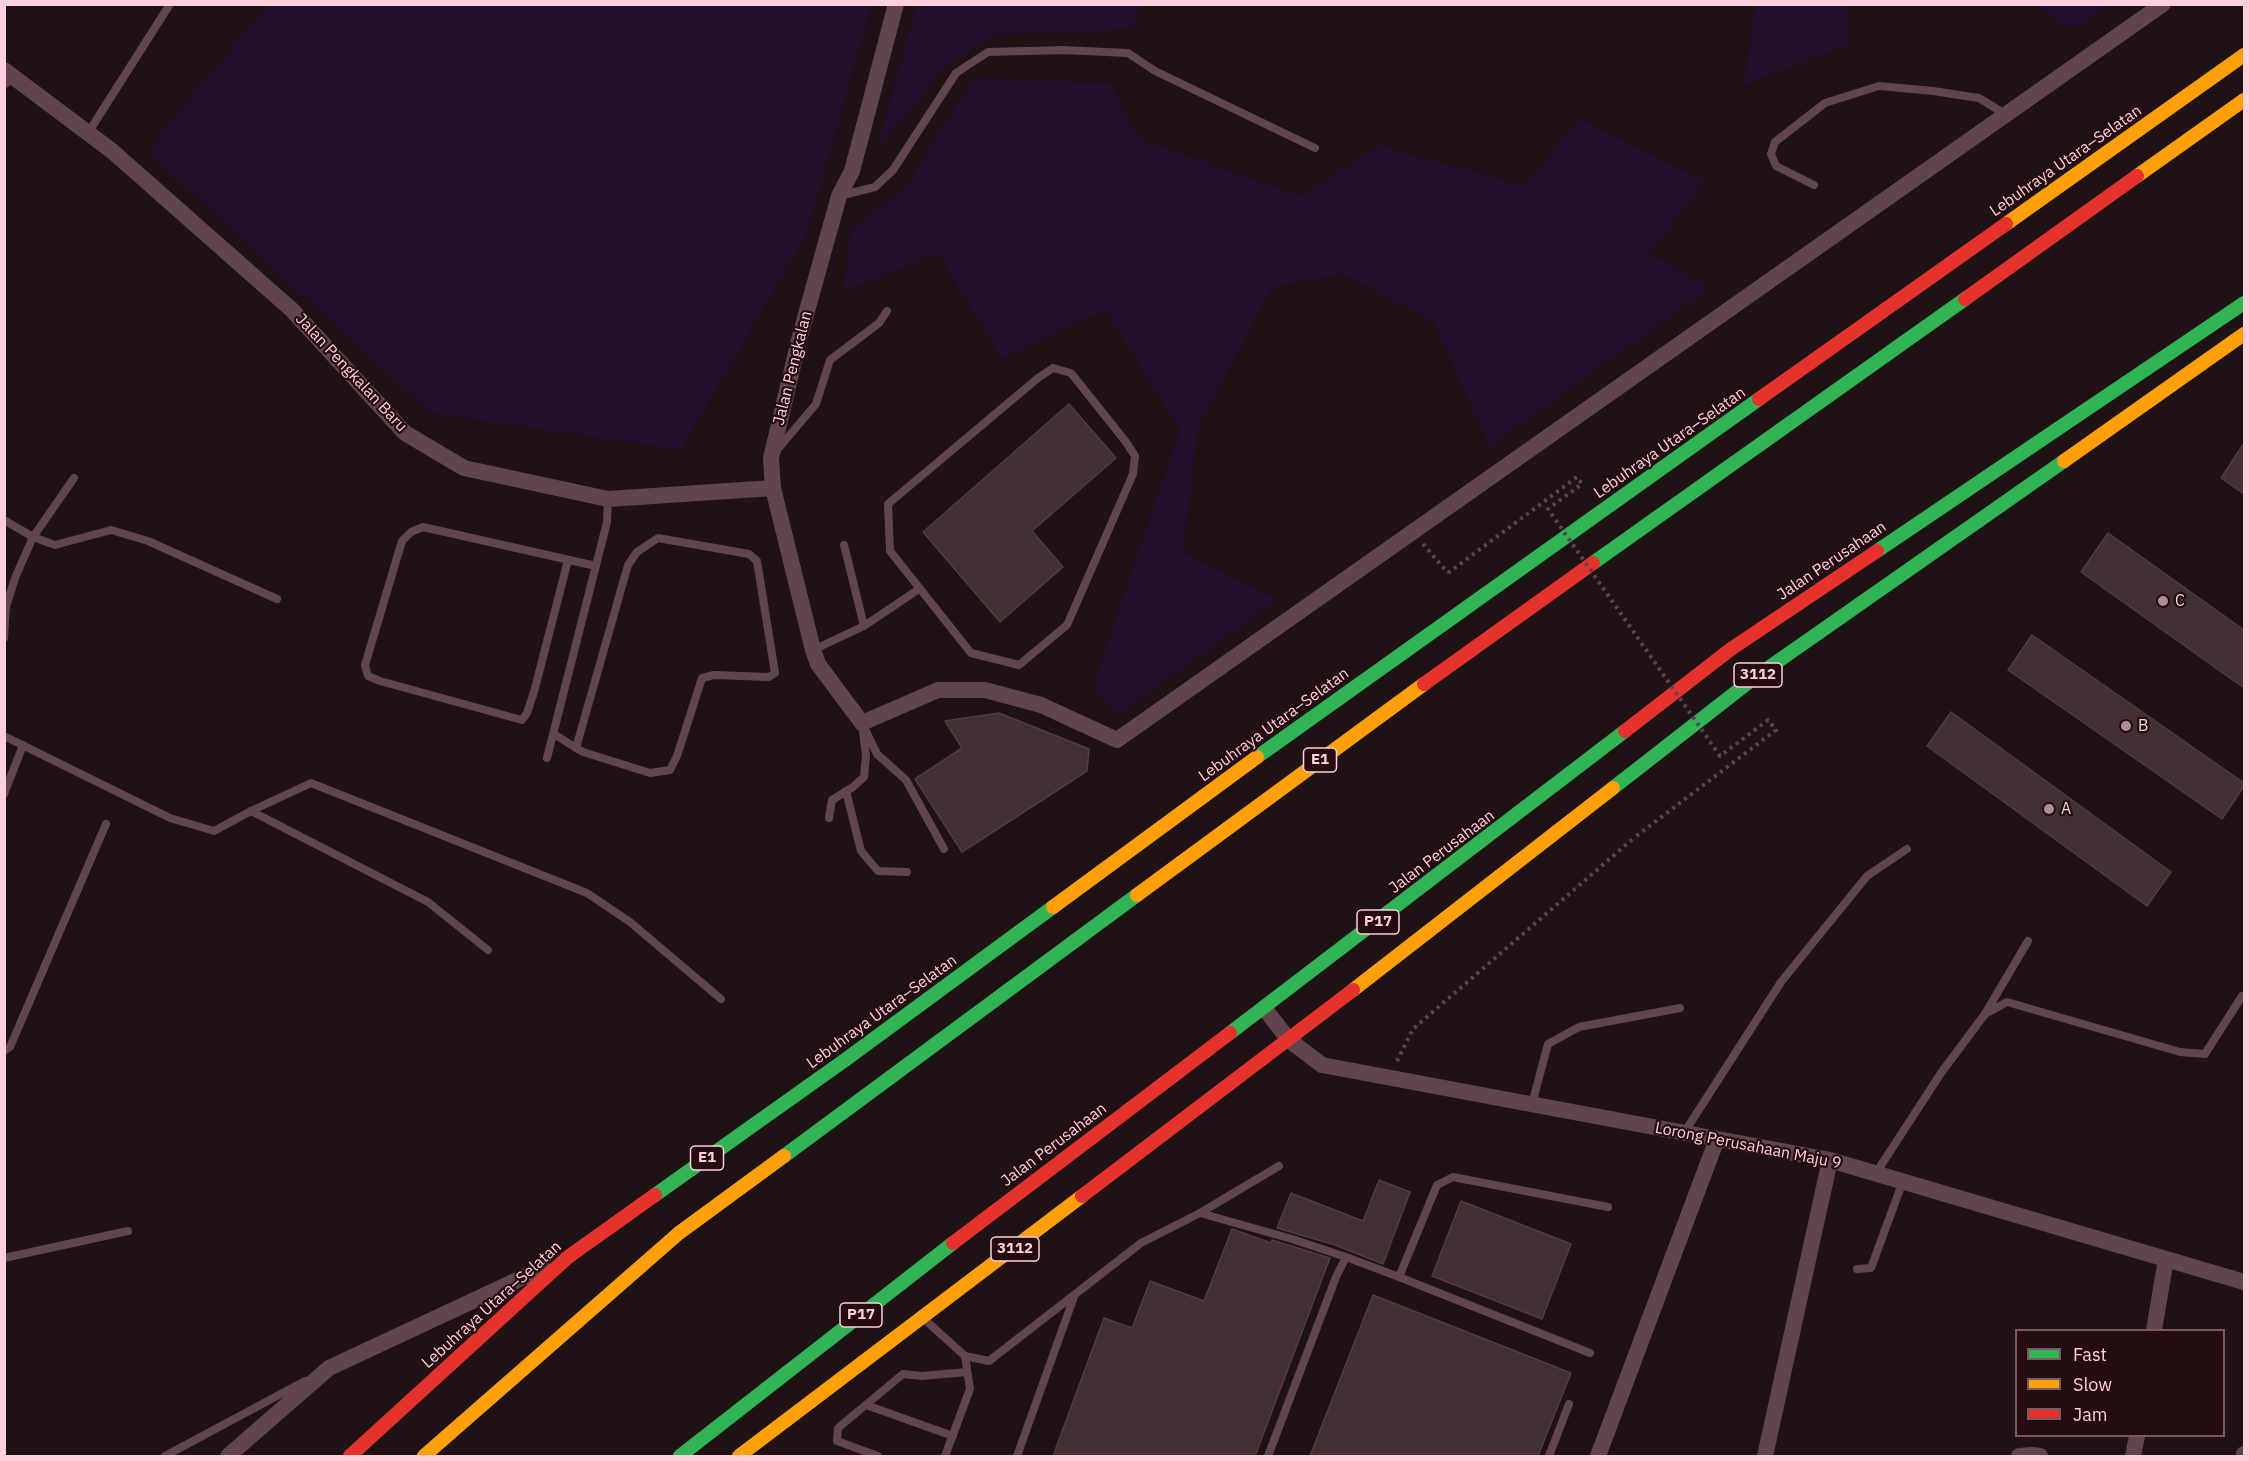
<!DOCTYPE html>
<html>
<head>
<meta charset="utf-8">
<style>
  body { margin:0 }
  #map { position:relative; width:2249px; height:1461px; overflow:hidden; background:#1e1214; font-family:"IBM Plex Sans",sans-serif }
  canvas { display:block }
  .frame { position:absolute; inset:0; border:6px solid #ffcfdb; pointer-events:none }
  .legend { position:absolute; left:2015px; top:1329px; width:210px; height:108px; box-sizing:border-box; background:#240c11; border:2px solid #7c5a62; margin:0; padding:8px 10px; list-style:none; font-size:18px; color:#ffcfdb }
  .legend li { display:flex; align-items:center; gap:12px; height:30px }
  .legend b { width:30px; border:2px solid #7c5a62 }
</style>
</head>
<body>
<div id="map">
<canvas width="2249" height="1461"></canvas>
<div class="frame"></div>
<ul class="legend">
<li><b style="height:8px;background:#30b455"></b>Fast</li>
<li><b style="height:8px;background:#ff9f0a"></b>Slow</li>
<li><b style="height:8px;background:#e5322d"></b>Jam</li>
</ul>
</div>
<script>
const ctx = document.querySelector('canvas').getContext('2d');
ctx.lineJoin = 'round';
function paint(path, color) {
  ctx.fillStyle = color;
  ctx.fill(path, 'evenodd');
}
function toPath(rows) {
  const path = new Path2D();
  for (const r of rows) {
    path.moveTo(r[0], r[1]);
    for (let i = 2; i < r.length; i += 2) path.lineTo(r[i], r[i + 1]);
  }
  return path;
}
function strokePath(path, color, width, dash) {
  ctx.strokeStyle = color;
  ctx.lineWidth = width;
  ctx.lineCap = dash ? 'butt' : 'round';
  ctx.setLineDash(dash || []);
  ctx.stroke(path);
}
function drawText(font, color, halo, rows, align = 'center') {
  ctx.font = font + ' "IBM Plex Sans",sans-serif';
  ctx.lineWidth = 4.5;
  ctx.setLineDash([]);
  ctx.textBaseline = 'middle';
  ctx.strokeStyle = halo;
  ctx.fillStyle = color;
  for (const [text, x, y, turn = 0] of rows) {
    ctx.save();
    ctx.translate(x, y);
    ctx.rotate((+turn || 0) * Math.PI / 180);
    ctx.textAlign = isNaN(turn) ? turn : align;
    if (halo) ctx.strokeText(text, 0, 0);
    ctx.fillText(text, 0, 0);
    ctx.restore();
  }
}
paint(toPath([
  [266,5,872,5,807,234,681,450,430,413,147,151],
  [916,5,916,4,1140,5,1133,29,996,35,944,68,876,152],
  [1756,5,1849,5,1849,44,1743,86],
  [2033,5,2109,5,2073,30],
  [974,77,1112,84,1138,139,1303,196,1378,145,1526,186,1578,118,1705,182,1649,253,1710,288,1489,447,1433,321,1342,274,1271,288,1198,429,1183,553,1277,600,1120,714,1092,687,1180,430,1105,310,1002,359,938,254,843,291,851,229,903,191]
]), '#210f2b');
const building = toPath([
  [1069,404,1116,458,1032,531,1063,567,1000,622,923,532,1069,404],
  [2244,443,2244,494,2221,478,2244,443],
  [2108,533,2244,630,2244,688,2081,572,2108,533],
  [2032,635,2244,783,2244,786,2222,819,2008,670,2032,635],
  [1951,712,2171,872,2147,906,1927,746,1951,712],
  [999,713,1089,749,1087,771,962,852,915,779,962,748,945,721,999,713],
  [1379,1180,1410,1192,1383,1264,1335,1245,1277,1228,1291,1193,1363,1221,1379,1180],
  [1461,1201,1571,1244,1542,1319,1432,1276,1461,1201],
  [1232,1229,1271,1243,1272,1240,1330,1258,1255,1456,1053,1456,1104,1318,1132,1328,1150,1281,1204,1301,1232,1229],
  [1373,1295,1571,1373,1538,1456,1310,1456,1373,1295]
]);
paint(building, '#412f33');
strokePath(building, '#533b3f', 1.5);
strokePath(toPath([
  [1423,544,1448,573],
  [1397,1061,1413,1029,1635,837]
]), '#5c4158', 4, [3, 4.5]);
strokePath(toPath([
  [4,85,14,77],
  [88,133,170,4],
  [1814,185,1776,166,1771,154,1775,142,1825,103,1879,86,1933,91,1979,98,2005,114],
  [839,196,875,187,893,170,956,73,988,52,1063,50,1128,53,1155,71,1315,148],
  [1053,368,1071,373,1126,442,1135,456,1133,474,1067,625,1019,665,971,653,890,551,888,504,1038,378,1053,368],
  [777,450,816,404,830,360,879,323,887,311],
  [4,520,33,537,55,545,111,530,148,541,277,599],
  [844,545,864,626],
  [568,560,534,692,527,713,522,720,380,681,368,676,365,665,402,541,411,532,423,527,596,566],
  [4,638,6,607,15,578,33,537,74,478],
  [813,650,864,626,919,589],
  [862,723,877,754,906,780,944,849],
  [554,734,576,748,583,752,650,773,670,770,677,756,702,678,714,675,769,677,775,673,757,561,749,554,658,538,637,552,628,565,576,748],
  [4,736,170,818,214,831,251,811,311,783,587,893,630,922,721,999],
  [547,758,607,522,608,499],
  [846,791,861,851,878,871,907,872],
  [4,794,23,745],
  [251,811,428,902,488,950],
  [829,818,832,800,853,787,864,777,866,756,863,731],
  [1985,1014,2028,941],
  [4,1051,10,1047,106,824],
  [1532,1104,1548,1044,1579,1027,1680,1008],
  [1684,1133,1781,982,1867,876,1907,849],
  [1876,1173,1941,1073,1985,1014,2007,1002,2180,1052,2205,1054,2242,996],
  [1200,1213,1292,1239,1346,1257,1336,1277,1268,1456],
  [1346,1257,1399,1277,1437,1185,1453,1177,1608,1207],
  [4,1258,128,1231],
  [1857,1269,1871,1268,1903,1181],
  [1399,1277,1590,1353],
  [924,1319,965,1356,989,1361,1141,1243,1200,1213,1279,1166],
  [866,1405,953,1436],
  [165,1456,305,1381],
  [878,1456,837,1441,838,1428,903,1374,922,1376,967,1372],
  [945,1456,970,1389,965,1356],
  [1017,1456,1075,1294],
  [1549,1456,1569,1404]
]), '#60454e', 8);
strokePath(toPath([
  [896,4,852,171,839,196,800,336,771,458,773,488,813,650,818,664,862,723,938,690,985,690,1041,705,1117,740,2163,4],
  [4,70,112,151,292,310,405,433,464,468,608,499,773,488],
  [1264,1008,1289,1040,1322,1065,1830,1160,2244,1282],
  [2154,1330,2166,1259],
  [228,1456,329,1368,543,1268],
  [1598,1456,1717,1139],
  [1765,1456,1830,1160],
  [2019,1456,2032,1455,2040,1456],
  [2133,1456,2137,1436],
  [2244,1456,2244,1454]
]), '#60454e', 16);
strokePath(toPath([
  [1877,551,2244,303],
  [1593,563,1965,299],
  [1257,757,1759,399],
  [1613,788,1754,678,2064,461],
  [1230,1033,1625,731],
  [784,1156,1137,895],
  [655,1195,845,1060,1053,907],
  [680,1456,953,1243]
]), '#30b455', 14);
strokePath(toPath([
  [2137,176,2244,100],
  [2006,224,2244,55],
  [2064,461,2244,334],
  [1137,895,1424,684],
  [1053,907,1257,757],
  [1353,990,1613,788],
  [424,1456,679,1233,784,1156],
  [739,1456,1082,1196]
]), '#ff9f0a', 14);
strokePath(toPath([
  [1965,299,2137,176],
  [1759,399,2006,224],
  [1424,684,1593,563],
  [1625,731,1731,649,1877,551],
  [1082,1196,1353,990],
  [953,1243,1230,1033],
  [350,1456,568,1257,655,1195]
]), '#e5322d', 14);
strokePath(toPath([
  [1448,573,1577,477,1582,484,1548,509,1720,756,1768,720,1776,730,1635,837]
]), '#5c4158', 4, [3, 4.5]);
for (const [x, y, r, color] of [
  [2163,601,6,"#b08d95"],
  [2126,726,6,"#b08d95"],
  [2049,809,6,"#b08d95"]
]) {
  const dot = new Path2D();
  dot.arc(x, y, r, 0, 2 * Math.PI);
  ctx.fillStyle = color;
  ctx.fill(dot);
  strokePath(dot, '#240c11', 2);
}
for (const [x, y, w] of [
  [1758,675,48],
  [1320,760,33],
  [1378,922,42],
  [707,1158,33],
  [1015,1249,48],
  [861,1315,42]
]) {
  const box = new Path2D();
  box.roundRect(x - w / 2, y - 12, w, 24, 4.5);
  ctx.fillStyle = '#240c11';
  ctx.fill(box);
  strokePath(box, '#ffcfdb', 1.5);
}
drawText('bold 15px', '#ffcfdb', null, [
  ["3112",1758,675],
  ["E1",1320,760],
  ["P17",1378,922],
  ["E1",707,1158],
  ["3112",1015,1249],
  ["P17",861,1315]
]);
drawText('16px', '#ffcfdb', '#240c11', [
  ["Lebuhraya Utara–Selatan",2066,161,-35],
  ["Jalan Pengkalan",793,368,-76],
  ["Jalan Pengkalan Baru",351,373,47],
  ["Lebuhraya Utara–Selatan",1670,443,-35],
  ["Jalan Perusahaan",1832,561,-34],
  ["Lebuhraya Utara–Selatan",1274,725,-36],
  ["Jalan Perusahaan",1442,852,-37],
  ["Lebuhraya Utara–Selatan",882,1012,-36],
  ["Jalan Perusahaan",1054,1145,-37],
  ["Lorong Perusahaan Maju 9",1748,1146,11],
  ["Lebuhraya Utara–Selatan",492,1305,-42]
]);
drawText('16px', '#ffcfdb', '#240c11', [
  ["C",2175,601],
  ["B",2138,726],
  ["A",2061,809]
], 'left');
</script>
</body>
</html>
